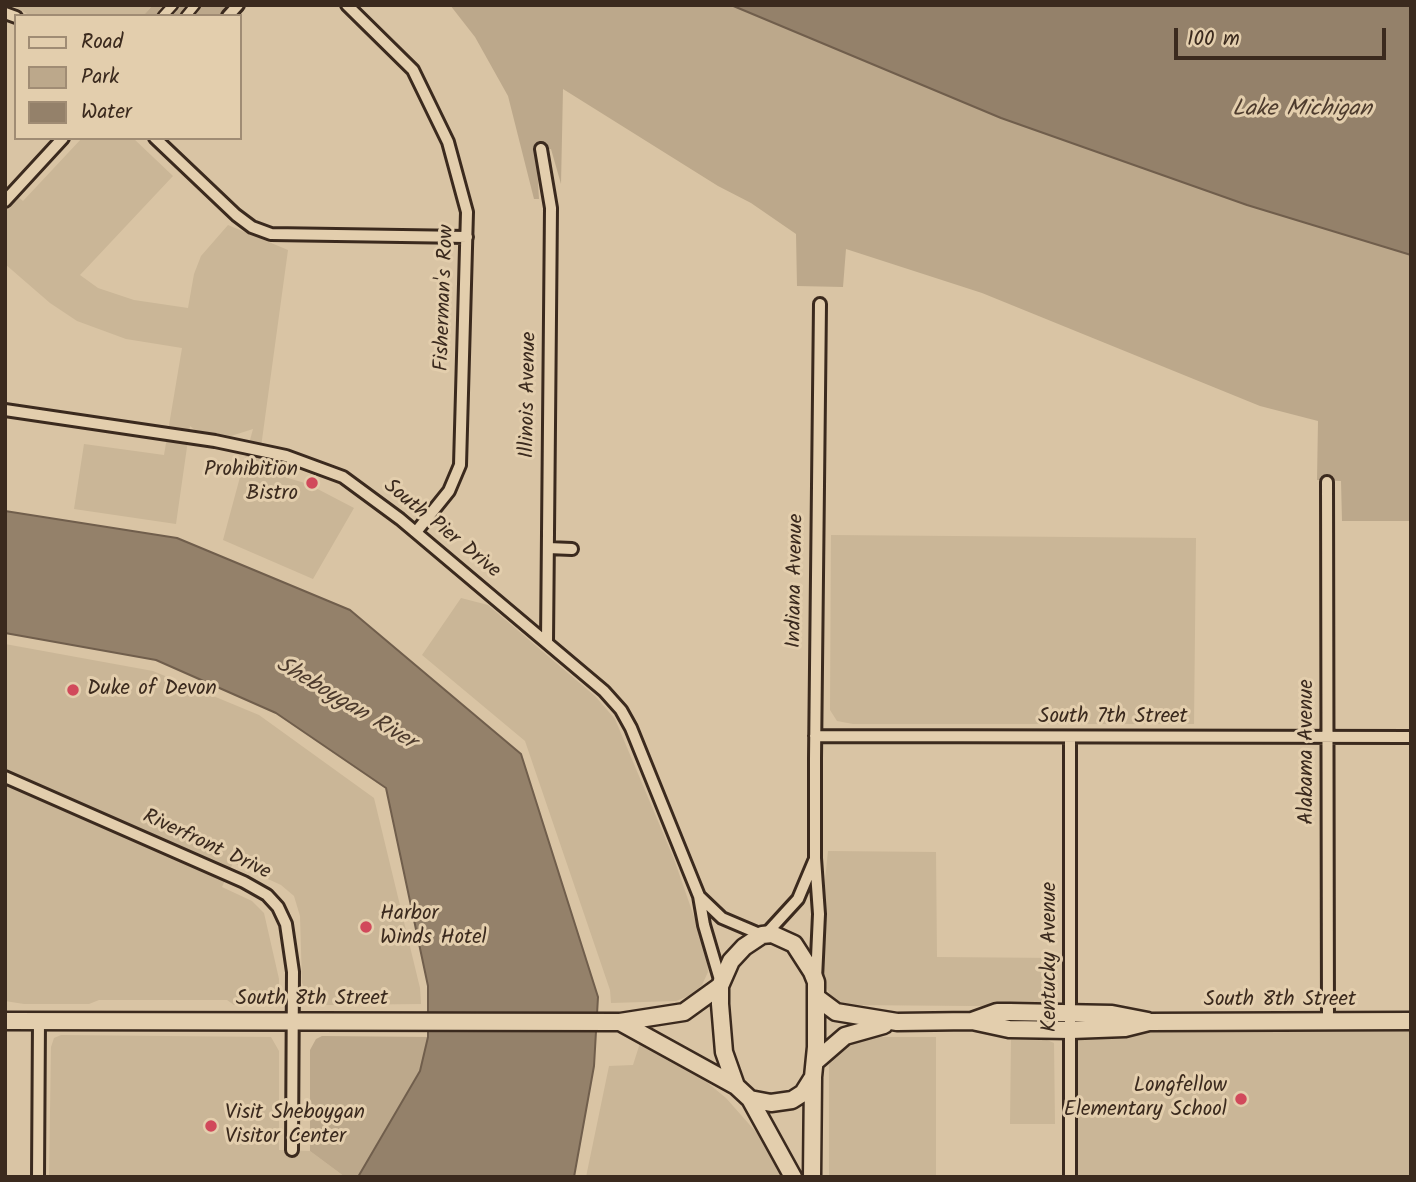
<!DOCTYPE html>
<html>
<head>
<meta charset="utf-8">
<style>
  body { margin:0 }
  #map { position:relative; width:1416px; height:1182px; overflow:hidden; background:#d9c4a4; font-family:Kalam,sans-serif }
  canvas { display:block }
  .frame { position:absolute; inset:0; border:7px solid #3b2a1e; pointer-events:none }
  .legend { position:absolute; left:14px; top:14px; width:228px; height:126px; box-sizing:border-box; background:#e3cead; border:2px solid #a08c74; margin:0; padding:9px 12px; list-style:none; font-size:21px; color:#3b2a1e }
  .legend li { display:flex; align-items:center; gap:14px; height:35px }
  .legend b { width:35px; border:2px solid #a08c74 }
  .scale { position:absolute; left:1174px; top:28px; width:212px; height:32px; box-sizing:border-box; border:4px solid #3b2a1e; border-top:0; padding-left:9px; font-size:21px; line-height:24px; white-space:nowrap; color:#3b2a1e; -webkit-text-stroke:5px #e3cead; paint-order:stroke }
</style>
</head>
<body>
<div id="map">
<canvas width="1416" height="1182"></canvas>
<div class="frame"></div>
<ul class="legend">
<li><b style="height:9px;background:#e3cead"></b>Road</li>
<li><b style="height:19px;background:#bca88b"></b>Park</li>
<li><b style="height:19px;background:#94816a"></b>Water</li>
</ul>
<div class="scale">100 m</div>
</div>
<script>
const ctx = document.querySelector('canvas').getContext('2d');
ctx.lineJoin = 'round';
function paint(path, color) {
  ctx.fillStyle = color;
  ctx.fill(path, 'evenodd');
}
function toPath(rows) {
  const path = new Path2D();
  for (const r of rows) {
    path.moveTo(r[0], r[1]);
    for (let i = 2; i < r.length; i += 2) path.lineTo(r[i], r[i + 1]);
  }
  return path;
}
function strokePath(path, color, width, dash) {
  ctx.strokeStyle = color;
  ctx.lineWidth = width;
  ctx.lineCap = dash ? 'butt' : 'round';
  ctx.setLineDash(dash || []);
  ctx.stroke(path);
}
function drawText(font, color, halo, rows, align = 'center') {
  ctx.font = font + ' Kalam,sans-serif';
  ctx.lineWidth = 6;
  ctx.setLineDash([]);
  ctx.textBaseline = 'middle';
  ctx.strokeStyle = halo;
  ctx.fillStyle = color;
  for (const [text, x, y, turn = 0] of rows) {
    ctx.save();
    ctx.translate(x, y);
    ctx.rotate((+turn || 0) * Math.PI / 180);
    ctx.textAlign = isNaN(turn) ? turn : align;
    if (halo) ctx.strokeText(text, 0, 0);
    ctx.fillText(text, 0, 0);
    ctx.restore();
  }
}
paint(toPath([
  [11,5,153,5,143,16,31,16],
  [82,138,133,138,173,176,80,275,98,288,134,300,188,308,194,274,201,256,228,225,288,250,258,469,308,484,354,508,313,579,223,540,253,429,231,436,195,430,190,426,176,524,74,509,84,444,164,455,182,348,126,339,77,321,50,303,5,264,5,186,23,201],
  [831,535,1196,538,1194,724,853,724,837,721,830,710],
  [461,598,488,605,595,696,615,719,674,859,707,954,708,972,702,985,691,995,676,1001,611,1003,610,990,525,741,422,655],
  [5,644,153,671,259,715,374,798,420,988,421,1004,327,1005,309,997,302,983,300,916,294,896,281,885,233,863,222,887,252,901,264,913,279,979,279,992,273,1002,234,1005,227,1000,99,1000,89,1004,24,1004,5,1001],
  [828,851,936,852,937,957,1058,958,1055,1002,1043,1005,973,1006,845,1005,834,1001,824,984,824,890],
  [1411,1021,1411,1177,1070,1177,1071,1030],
  [61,1035,271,1037,279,1051,279,1150,310,1151,345,1177,49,1177,51,1047,54,1038],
  [861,1037,936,1037,936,1177,829,1177,829,1065,832,1058,845,1044],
  [1011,1040,1047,1040,1054,1043,1055,1124,1010,1124],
  [640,1043,692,1070,726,1098,764,1141,784,1177,586,1177,609,1066,633,1065]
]), '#cab697');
paint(toPath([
  [153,5,229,5,220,16,143,16],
  [450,5,731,5,1001,118,1247,205,1411,255,1411,521,1342,521,1341,481,1317,480,1318,421,1260,406,982,293,846,249,843,287,797,286,796,234,751,203,718,186,563,89,561,184,551,149,536,151,539,199,534,199,508,96,475,37],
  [322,1036,428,1037,420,1070,358,1177,345,1177,310,1151,310,1050,316,1039]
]), '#bca88b');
const water = toPath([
  [731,5,1411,5,1411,255,1247,205,1001,118,731,5],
  [5,511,177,538,350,610,521,754,598,997,594,1066,574,1177,358,1177,420,1071,428,1037,428,986,386,788,276,713,156,660,5,633,5,511]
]);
paint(water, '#94816a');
strokePath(water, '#705e4c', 2);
const pedestrian = toPath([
  [163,16,173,5],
  [186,16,195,5]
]);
const minor = toPath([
  [347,5,413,70,448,142,467,212,460,465,449,491,416,532],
  [5,13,16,17],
  [228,16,238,5],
  [155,138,236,215,252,227,271,234,467,237],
  [541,149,551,208,547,642],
  [5,201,63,138],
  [5,410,215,441,286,456,343,477,400,519,604,691,621,710,631,728,699,896,704,925,721,983],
  [1327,482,1328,1021],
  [548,548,572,549],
  [815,736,1411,737],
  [5,777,244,882,267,895,278,907,286,924,293,972,292,1150],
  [699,896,722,918,762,935],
  [766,934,798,899,814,861],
  [816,979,819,914,815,858,815,758,820,304],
  [38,1177,39,1021],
  [1070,1177,1070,737]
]);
const secondary = toPath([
  [772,934,794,944,812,972,816,982,816,1047,813,1077,803,1093,792,1100,771,1103,750,1099,736,1086,724,1052,720,1004,720,986,731,961,744,947,762,935,772,934],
  [816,997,836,1012,897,1022,972,1021,997,1012,1010,1012,1112,1014,1148,1021],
  [5,1021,620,1022,684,1012,720,986],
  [972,1021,1009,1029,1071,1030,1125,1028,1149,1022,1411,1021],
  [620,1022,736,1086],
  [815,1062,845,1036,884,1025],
  [750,1099,793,1177],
  [812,1177,813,1078]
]);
strokePath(pedestrian, '#3b2a1e', 13);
strokePath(minor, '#3b2a1e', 16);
strokePath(secondary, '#3b2a1e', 21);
strokePath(pedestrian, '#e3cead', 8);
strokePath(minor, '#e3cead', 10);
strokePath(secondary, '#e3cead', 16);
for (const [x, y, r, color] of [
  [312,483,7,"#d1495b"],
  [73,690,7,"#d1495b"],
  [366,927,7,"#d1495b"],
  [1241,1099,7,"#d1495b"],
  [211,1126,7,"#d1495b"]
]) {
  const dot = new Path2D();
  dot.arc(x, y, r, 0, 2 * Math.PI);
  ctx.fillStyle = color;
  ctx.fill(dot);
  strokePath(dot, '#e3cead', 2.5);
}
drawText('21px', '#3b2a1e', '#e3cead', [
  ["Fisherman's Row",446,298,-88],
  ["Illinois Avenue",530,395,-89],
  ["South Pier Drive",441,530,39],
  ["Indiana Avenue",797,581,-89],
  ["South 7th Street",1113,718],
  ["Alabama Avenue",1308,752,-90],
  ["Riverfront Drive",206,846,25],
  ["Kentucky Avenue",1051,957,-90],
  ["South 8th Street",312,1000],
  ["South 8th Street",1280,1001]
]);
drawText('21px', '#3b2a1e', '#e3cead', [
  ["Prohibition",298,471,"right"],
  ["Bistro",298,495,"right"],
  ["Duke of Devon",87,690],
  ["Harbor",380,915],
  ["Winds Hotel",380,939],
  ["Longfellow",1227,1087,"right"],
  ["Elementary School",1227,1111,"right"],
  ["Visit Sheboygan",225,1114],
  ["Visitor Center",225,1138]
], 'left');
drawText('italic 23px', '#4d3b2d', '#e3cead', [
  ["Lake Michigan",1302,111],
  ["Sheboygan River",345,705,31]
]);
</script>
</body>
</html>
